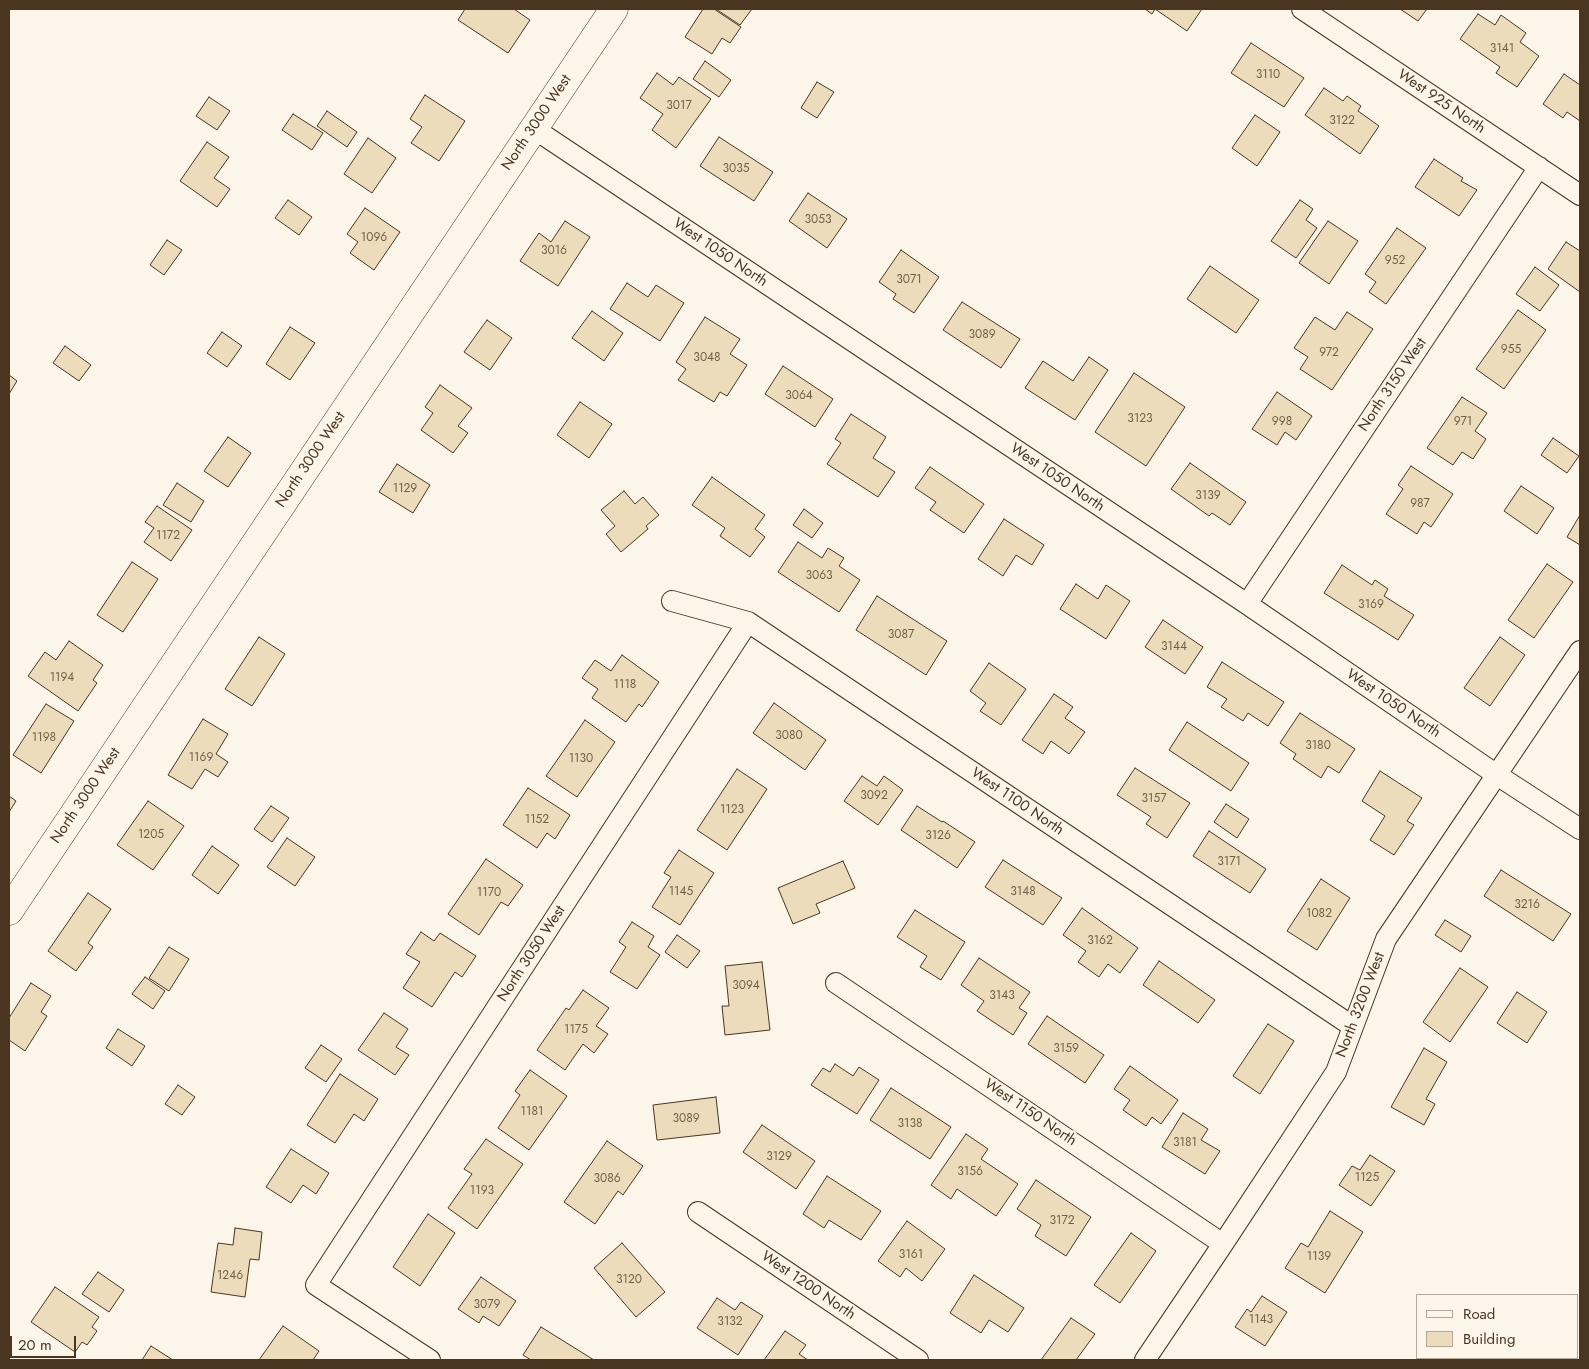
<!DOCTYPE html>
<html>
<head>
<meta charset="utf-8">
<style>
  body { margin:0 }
  #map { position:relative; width:1589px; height:1369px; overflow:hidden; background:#fbf6e9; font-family:Jost,sans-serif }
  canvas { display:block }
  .frame { position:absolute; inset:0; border:10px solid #4a3520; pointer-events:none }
  .legend { position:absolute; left:1416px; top:1294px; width:162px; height:65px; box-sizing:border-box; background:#fbf6e9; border:1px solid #b4a999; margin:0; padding:6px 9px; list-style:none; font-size:15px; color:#4a3520 }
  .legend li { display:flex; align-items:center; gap:10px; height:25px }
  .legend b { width:25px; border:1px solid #b4a999 }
  .scale { position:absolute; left:10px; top:1336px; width:66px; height:22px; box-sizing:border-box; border:2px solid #4a3520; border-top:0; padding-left:6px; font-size:15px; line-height:18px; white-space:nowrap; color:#4a3520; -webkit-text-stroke:4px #fbf6e9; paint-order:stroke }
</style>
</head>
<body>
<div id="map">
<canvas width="1589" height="1369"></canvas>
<div class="frame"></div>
<ul class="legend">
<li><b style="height:6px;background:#fbf6e9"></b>Road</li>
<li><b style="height:14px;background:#ecdcbc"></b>Building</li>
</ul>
<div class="scale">20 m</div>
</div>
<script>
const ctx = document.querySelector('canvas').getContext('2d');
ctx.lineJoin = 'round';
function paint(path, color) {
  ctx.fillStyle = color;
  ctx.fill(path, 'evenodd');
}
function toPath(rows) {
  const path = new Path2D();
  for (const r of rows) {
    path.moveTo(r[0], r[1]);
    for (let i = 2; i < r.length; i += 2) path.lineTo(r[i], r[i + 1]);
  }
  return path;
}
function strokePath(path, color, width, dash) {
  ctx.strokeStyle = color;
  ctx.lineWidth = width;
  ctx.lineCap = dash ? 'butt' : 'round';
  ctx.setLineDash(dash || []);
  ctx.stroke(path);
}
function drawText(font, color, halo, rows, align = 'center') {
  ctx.font = font + ' Jost,sans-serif';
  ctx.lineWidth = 4;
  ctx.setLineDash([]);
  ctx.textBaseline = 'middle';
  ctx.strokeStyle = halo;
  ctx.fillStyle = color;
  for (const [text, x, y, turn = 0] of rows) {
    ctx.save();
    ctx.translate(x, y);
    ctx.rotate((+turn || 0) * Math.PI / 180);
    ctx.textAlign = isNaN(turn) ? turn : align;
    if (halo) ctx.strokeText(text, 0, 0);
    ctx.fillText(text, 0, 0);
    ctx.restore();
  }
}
const building = toPath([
  [465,9,514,9,530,20,508,53,458,20,465,9],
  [703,9,714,9,741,27,730,43,722,38,712,54,685,37,703,9],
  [716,9,752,9,740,25,716,9],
  [1145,9,1202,9,1187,31,1155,9,1152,14,1145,9],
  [1400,9,1427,9,1418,21,1400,9],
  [1478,14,1495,25,1501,15,1526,33,1520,42,1539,56,1517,87,1496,73,1500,67,1460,39,1478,14],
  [1251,43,1304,78,1284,107,1231,73,1251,43],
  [705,61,731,80,719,97,693,79,705,61],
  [657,73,673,85,679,77,711,99,676,148,652,130,663,114,640,98,657,73],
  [1564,74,1580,85,1580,121,1567,112,1563,118,1543,104,1564,74],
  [817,82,834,92,817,118,801,108,817,82],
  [1324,88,1343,101,1347,96,1361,106,1358,111,1379,126,1360,154,1305,115,1324,88],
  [425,95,465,121,439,161,411,143,422,127,410,119,425,95],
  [209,97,230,111,217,130,196,116,209,97],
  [327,111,357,132,347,147,317,126,327,111],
  [293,114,323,133,312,150,282,130,293,114],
  [1255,115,1280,132,1257,166,1232,148,1255,115],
  [719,137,773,172,754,201,700,166,719,137],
  [368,138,396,158,372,193,344,174,368,138],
  [207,142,229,157,214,178,230,189,217,207,180,181,207,142],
  [1434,159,1463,178,1461,181,1477,190,1459,216,1415,187,1434,159],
  [808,193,847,219,827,248,789,221,808,193],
  [288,200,312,217,299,235,275,218,288,200],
  [1300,200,1313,209,1306,220,1317,228,1296,258,1271,241,1300,200],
  [365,208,400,232,374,270,350,253,358,242,347,234,365,208],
  [565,221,590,237,558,286,520,261,539,233,551,242,565,221],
  [1328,221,1358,241,1329,284,1299,263,1328,221],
  [1397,228,1426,248,1386,304,1369,292,1376,282,1365,274,1397,228],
  [167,240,182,250,164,275,150,265,167,240],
  [1566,242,1580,251,1580,292,1548,269,1566,242],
  [901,250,939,277,914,313,893,299,896,294,879,282,901,250],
  [1210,266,1259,300,1236,333,1187,299,1210,266],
  [1535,267,1559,285,1540,311,1516,294,1535,267],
  [627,283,648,297,656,285,684,303,660,341,610,309,627,283],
  [962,302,1020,339,1001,368,943,330,962,302],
  [1518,310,1546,330,1504,389,1476,369,1518,310],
  [592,311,623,333,604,361,572,338,592,311],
  [1347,312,1373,329,1332,390,1300,369,1308,357,1294,348,1315,317,1335,330,1347,312],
  [705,317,740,339,730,354,747,365,727,396,720,392,714,402,678,380,686,369,676,362,705,317],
  [487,320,512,338,490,370,464,352,487,320],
  [290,327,315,343,290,380,266,364,290,327],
  [222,332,242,346,227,367,207,353,222,332],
  [65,346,91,365,79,381,53,363,65,346],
  [1089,357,1108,370,1075,420,1025,388,1043,361,1073,381,1089,357],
  [783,366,833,399,815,427,765,394,783,366],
  [1134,373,1185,407,1146,466,1095,432,1134,373],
  [9,375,17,381,9,394,9,375],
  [440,385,472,408,458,426,468,433,453,453,421,430,433,413,425,407,440,385],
  [1277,392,1312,416,1296,440,1285,432,1277,445,1252,429,1277,392],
  [1462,397,1487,413,1475,431,1486,439,1473,459,1462,452,1453,465,1427,448,1462,397],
  [580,402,612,424,589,458,557,435,580,402],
  [851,414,886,437,873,458,895,472,878,497,827,464,841,443,835,439,851,414],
  [228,437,251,453,228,487,204,471,228,437],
  [1553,438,1579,456,1567,473,1541,455,1553,438],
  [1190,463,1246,502,1230,525,1212,513,1209,516,1171,489,1190,463],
  [397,464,430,485,413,513,379,492,397,464],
  [1411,466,1453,494,1431,527,1424,522,1417,534,1386,514,1403,489,1398,485,1411,466],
  [930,467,984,504,964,533,930,510,936,502,915,488,930,467],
  [712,477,765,515,755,529,765,537,750,557,720,536,725,528,692,505,712,477],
  [177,483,204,501,191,522,163,505,177,483],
  [1521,486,1554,508,1537,534,1504,511,1521,486],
  [624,491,635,504,643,497,659,515,646,526,648,529,621,552,606,534,615,526,601,510,624,491],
  [157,506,192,530,171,561,144,542,154,528,145,522,157,506],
  [804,509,823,523,812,538,793,525,804,509],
  [1580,515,1580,545,1567,537,1580,515],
  [1004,519,1044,545,1032,565,1016,555,1003,576,978,559,1004,519],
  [798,542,822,558,828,548,844,558,839,566,860,580,839,612,778,572,798,542],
  [132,562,158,579,123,632,97,615,132,562],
  [1547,564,1573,582,1534,638,1508,620,1547,564],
  [1342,565,1372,585,1375,580,1388,589,1384,596,1414,615,1398,640,1324,593,1342,565],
  [1076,584,1098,599,1106,585,1130,601,1106,639,1060,609,1076,584],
  [877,596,947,641,926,675,856,630,877,596],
  [1163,620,1203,647,1185,674,1145,647,1163,620],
  [259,637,285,654,252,706,225,689,259,637],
  [1500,637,1525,655,1490,706,1464,688,1500,637],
  [69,641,103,665,93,680,97,683,78,711,28,676,45,652,56,660,69,641],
  [622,655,659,682,642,707,639,704,626,722,592,698,598,689,582,678,595,660,611,671,622,655],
  [1222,662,1284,702,1268,726,1248,713,1243,721,1221,707,1227,699,1207,687,1222,662],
  [989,663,1026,689,1001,725,980,711,986,703,970,691,989,663],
  [1054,694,1073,707,1065,718,1085,732,1069,754,1051,741,1043,754,1022,740,1054,694],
  [774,703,826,740,805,770,753,733,774,703],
  [46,704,74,721,41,773,13,755,46,704],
  [1300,713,1355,749,1339,773,1328,766,1321,778,1293,759,1296,754,1280,743,1300,713],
  [203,719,228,734,216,754,228,762,218,777,205,769,192,789,168,775,203,719],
  [585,720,615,742,577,797,546,776,585,720],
  [1187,722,1249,763,1231,791,1169,750,1187,722],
  [1135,768,1190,803,1167,838,1146,824,1151,817,1117,795,1135,768],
  [737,769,767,789,727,850,697,830,737,769],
  [1380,771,1422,798,1407,821,1414,825,1394,855,1370,840,1385,816,1362,801,1380,771],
  [862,776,877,786,884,776,903,790,878,825,844,801,862,776],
  [528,788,570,815,555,839,547,833,537,848,503,825,528,788],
  [9,796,16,801,9,812,9,796],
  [148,801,184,826,153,870,117,845,148,801],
  [1226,804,1249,819,1237,838,1214,822,1226,804],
  [271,806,289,818,272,842,254,829,271,806],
  [917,806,942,822,943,821,975,842,957,868,901,830,917,806],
  [1209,831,1266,869,1250,893,1193,856,1209,831],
  [287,838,315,857,295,886,267,867,287,838],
  [212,846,239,865,218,894,192,875,212,846],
  [679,850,714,873,680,925,652,907,671,877,664,873,679,850],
  [486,859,523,885,508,906,501,902,479,935,448,914,486,859],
  [1003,860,1062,898,1043,925,985,887,1003,860],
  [843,861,855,888,816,904,820,913,793,924,778,888,843,861],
  [1501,870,1571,914,1553,941,1484,896,1501,870],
  [1321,879,1350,898,1317,950,1287,931,1321,879],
  [88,893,111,909,88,943,93,947,76,971,48,951,88,893],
  [1082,908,1138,948,1120,973,1108,964,1099,977,1078,962,1086,951,1063,935,1082,908],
  [915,910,965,942,941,980,920,967,927,956,897,937,915,910],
  [1445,920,1471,936,1461,952,1435,935,1445,920],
  [632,922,654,936,648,947,660,955,637,989,610,972,626,947,619,942,632,922],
  [421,932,434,941,440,933,476,956,462,977,455,972,432,1007,403,988,420,962,406,954,421,932],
  [677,935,700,951,687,968,665,952,677,935],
  [169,947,189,959,169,991,149,978,169,947],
  [979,958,1030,992,1019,1008,1027,1013,1013,1035,977,1011,984,1001,961,985,979,958],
  [1159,961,1215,1000,1198,1023,1143,985,1159,961],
  [762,962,770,1030,725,1035,722,1006,729,1006,725,966,762,962],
  [1460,968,1488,987,1450,1042,1423,1022,1460,968],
  [145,977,165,991,153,1009,132,994,145,977],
  [31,983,51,996,41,1012,47,1016,25,1051,9,1040,9,1018,31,983],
  [583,990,609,1008,596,1026,608,1034,594,1053,583,1044,565,1070,537,1050,566,1008,569,1010,583,990],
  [1517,992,1547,1012,1527,1043,1497,1023,1517,992],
  [384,1013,408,1029,396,1047,409,1055,395,1075,358,1050,384,1013],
  [1047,1016,1104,1055,1085,1083,1028,1044,1047,1016],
  [1268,1024,1294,1041,1260,1094,1233,1076,1268,1024],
  [118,1029,145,1046,132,1066,106,1048,118,1029],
  [321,1045,342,1059,326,1082,305,1068,321,1045],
  [1424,1048,1447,1062,1426,1099,1435,1104,1424,1125,1391,1107,1424,1048],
  [835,1064,853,1076,859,1067,879,1080,857,1114,811,1085,823,1068,830,1072,835,1064],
  [1130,1066,1178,1100,1161,1124,1152,1117,1146,1126,1123,1110,1130,1100,1114,1089,1130,1066],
  [530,1070,567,1096,529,1150,498,1128,520,1095,515,1091,530,1070],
  [340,1074,378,1099,364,1121,354,1114,335,1143,307,1125,340,1074],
  [178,1085,195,1097,182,1115,165,1104,178,1085],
  [891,1088,951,1127,930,1159,870,1120,891,1088],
  [716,1097,720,1133,657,1140,653,1105,716,1097],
  [1183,1113,1208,1129,1201,1140,1220,1151,1205,1174,1162,1147,1183,1113],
  [762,1125,815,1161,796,1189,743,1152,762,1125],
  [966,1134,988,1149,981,1159,1018,1184,996,1216,957,1189,951,1199,931,1185,966,1134],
  [486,1139,523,1164,477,1229,448,1208,472,1174,464,1169,486,1139],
  [607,1141,643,1166,623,1195,618,1191,595,1224,564,1202,607,1141],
  [291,1149,329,1173,316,1194,303,1185,291,1203,266,1187,291,1149],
  [1370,1155,1395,1171,1371,1206,1339,1185,1352,1166,1360,1170,1370,1155],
  [827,1176,881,1211,861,1240,829,1220,824,1228,803,1214,827,1176],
  [1036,1180,1091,1217,1066,1256,1035,1236,1041,1225,1017,1209,1036,1180],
  [1330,1211,1363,1232,1325,1293,1285,1268,1301,1243,1308,1247,1330,1211],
  [428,1214,455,1233,420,1286,393,1267,428,1214],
  [907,1221,945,1249,922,1281,906,1268,900,1277,878,1261,907,1221],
  [235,1228,262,1232,259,1260,250,1259,245,1297,211,1292,218,1243,233,1245,235,1228],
  [1131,1233,1156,1251,1120,1303,1094,1285,1131,1233],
  [622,1243,665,1292,636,1317,594,1268,622,1243],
  [98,1272,124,1290,109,1312,82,1294,98,1272],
  [974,1275,1024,1308,1008,1332,989,1320,981,1333,950,1313,974,1275],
  [481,1277,516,1301,499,1326,483,1316,479,1323,458,1309,481,1277],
  [55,1287,99,1317,92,1327,97,1331,87,1345,82,1342,75,1352,31,1322,55,1287],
  [1262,1296,1287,1312,1265,1346,1235,1327,1247,1309,1251,1312,1262,1296],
  [717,1298,735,1310,741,1302,763,1316,738,1355,697,1328,717,1298],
  [1071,1318,1095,1334,1076,1360,1041,1360,1071,1318],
  [283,1326,319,1351,313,1360,259,1360,283,1326],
  [541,1327,594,1360,531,1360,523,1355,541,1327],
  [785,1331,806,1345,799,1354,808,1360,764,1360,785,1331],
  [151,1346,173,1360,142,1360,151,1346]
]);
paint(building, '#ecdcbc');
strokePath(building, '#4a3520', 1);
const minor = toPath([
  [1302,9,1580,195],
  [533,128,1247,604,1497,775,1580,829],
  [672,601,748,622,1352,1026],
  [1247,604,1539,167],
  [836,983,1223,1244],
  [698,1212,918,1360],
  [430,1360,316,1285,748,622],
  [1145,1360,1223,1244,1336,1072,1386,939,1580,651]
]);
const secondary = toPath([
  [9,911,614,9]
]);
strokePath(minor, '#4a3520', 22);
strokePath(secondary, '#4a3520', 29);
strokePath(minor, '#fbf6e9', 20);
strokePath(secondary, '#fbf6e9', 28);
drawText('12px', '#725f47', null, [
  ["3141",1502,49],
  ["3110",1268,75],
  ["3017",679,106],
  ["3122",1342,121],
  ["3035",736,169],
  ["3053",818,220],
  ["1096",374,238],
  ["3016",554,251],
  ["952",1395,261],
  ["3071",909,280],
  ["3089",982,335],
  ["955",1511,350],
  ["972",1329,353],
  ["3048",707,358],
  ["3064",799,396],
  ["3123",1140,419],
  ["998",1282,422],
  ["971",1463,422],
  ["1129",405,489],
  ["3139",1208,496],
  ["987",1420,504],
  ["1172",168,536],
  ["3063",819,576],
  ["3169",1371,605],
  ["3087",901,635],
  ["3144",1174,647],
  ["1194",62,678],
  ["1118",625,685],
  ["3080",789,736],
  ["1198",44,738],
  ["3180",1318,746],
  ["1169",201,758],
  ["1130",581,759],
  ["3092",874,796],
  ["3157",1154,799],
  ["1123",732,810],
  ["1152",537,820],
  ["1205",151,835],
  ["3126",938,836],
  ["3171",1229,862],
  ["1145",681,892],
  ["3148",1023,892],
  ["1170",489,893],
  ["3216",1527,905],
  ["1082",1319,914],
  ["3162",1100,941],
  ["3094",746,986],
  ["3143",1002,996],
  ["1175",576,1030],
  ["3159",1066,1049],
  ["1181",532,1112],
  ["3089",686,1119],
  ["3138",910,1124],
  ["3181",1185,1143],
  ["3129",779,1157],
  ["3156",970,1172],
  ["1125",1367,1178],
  ["3086",607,1179],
  ["1193",482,1191],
  ["3172",1062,1221],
  ["3161",911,1255],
  ["1139",1319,1257],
  ["1246",230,1276],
  ["3120",629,1280],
  ["3079",487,1305],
  ["1143",1261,1320],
  ["3132",730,1322]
]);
drawText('15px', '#4a3520', '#fbf6e9', [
  ["West 925 North",1441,102,34],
  ["North 3000 West",537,123,-56],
  ["West 1050 North",720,253,34],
  ["North 3150 West",1393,385,-56],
  ["North 3000 West",311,460,-56],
  ["West 1050 North",1057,478,34],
  ["West 1050 North",1393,704,34],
  ["North 3000 West",86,796,-56],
  ["West 1100 North",1017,802,34],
  ["North 3050 West",532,954,-57],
  ["North 3200 West",1361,1005,-69],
  ["West 1150 North",1030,1113,34],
  ["West 1200 North",808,1286,34]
]);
</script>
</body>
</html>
